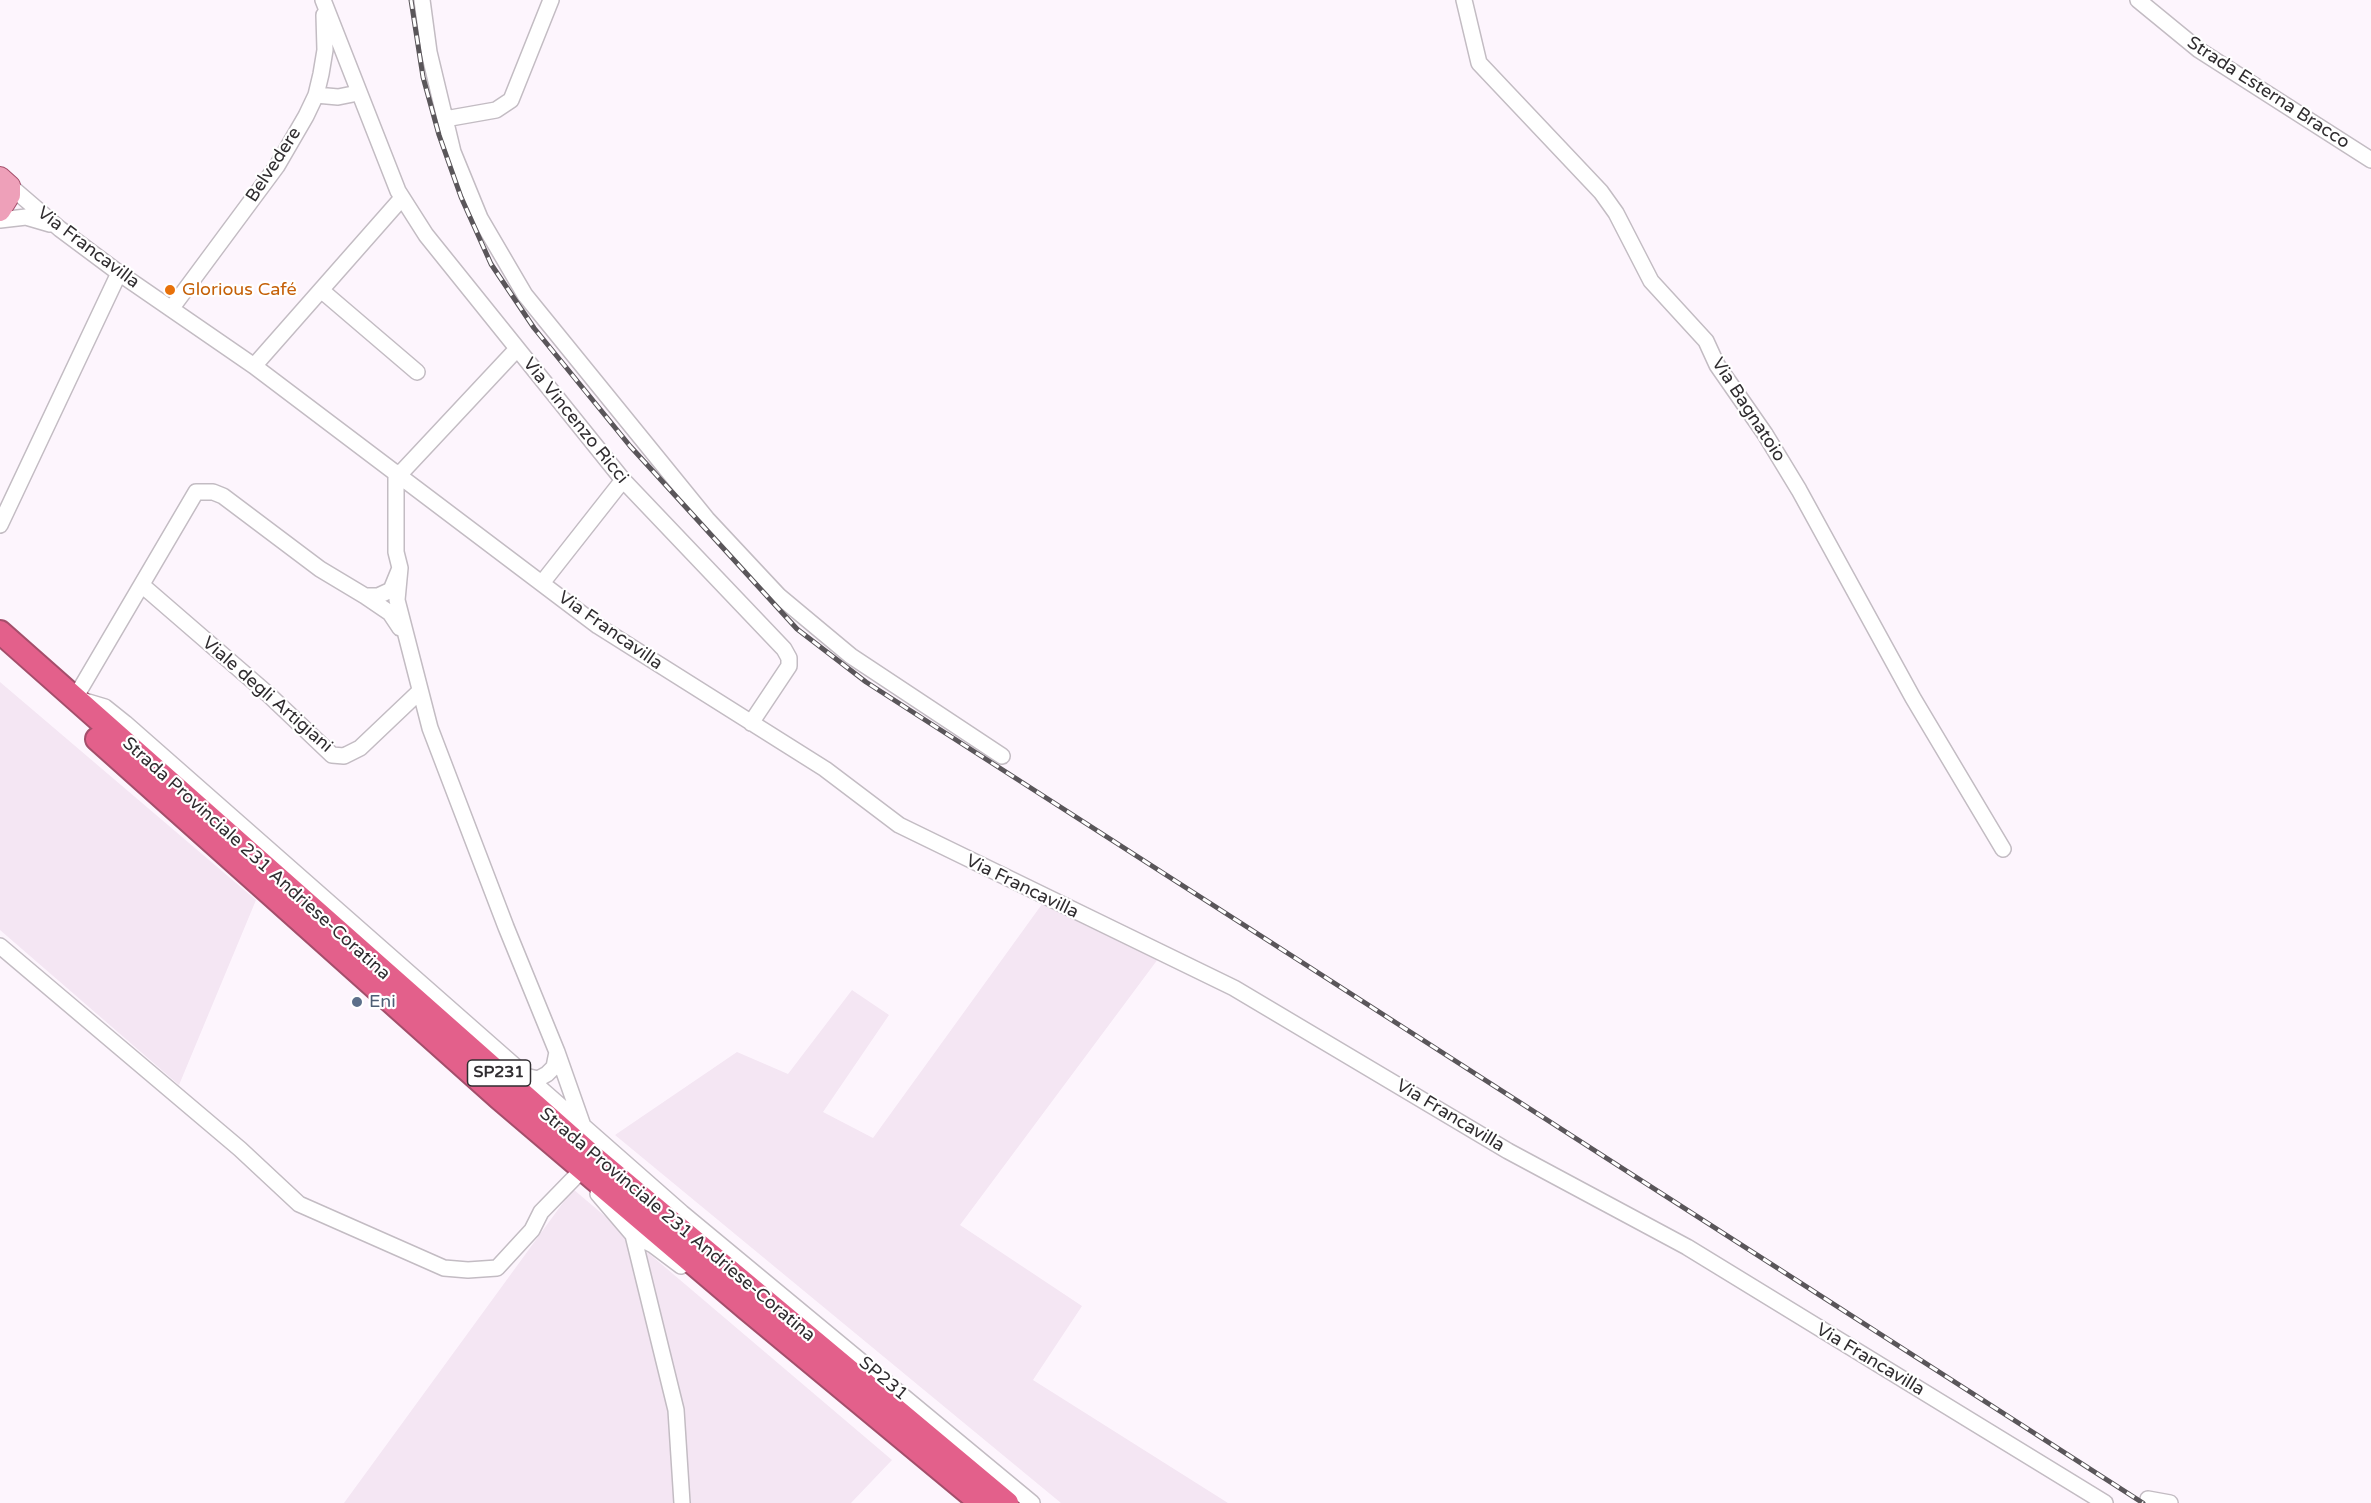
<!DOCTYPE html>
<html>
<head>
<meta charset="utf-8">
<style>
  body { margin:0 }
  canvas { display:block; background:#fdf5fd }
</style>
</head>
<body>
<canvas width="2371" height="1503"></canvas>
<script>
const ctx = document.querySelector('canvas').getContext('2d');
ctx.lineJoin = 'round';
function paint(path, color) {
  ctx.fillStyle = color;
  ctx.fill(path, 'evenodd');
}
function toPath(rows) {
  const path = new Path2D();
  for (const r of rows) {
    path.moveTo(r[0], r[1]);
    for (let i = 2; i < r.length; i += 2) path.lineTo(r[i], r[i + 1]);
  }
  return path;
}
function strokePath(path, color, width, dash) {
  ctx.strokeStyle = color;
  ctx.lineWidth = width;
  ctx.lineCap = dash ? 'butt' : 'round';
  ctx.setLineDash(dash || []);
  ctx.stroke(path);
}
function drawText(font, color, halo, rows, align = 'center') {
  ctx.font = font + ' "Varela Round",sans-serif';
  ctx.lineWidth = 4.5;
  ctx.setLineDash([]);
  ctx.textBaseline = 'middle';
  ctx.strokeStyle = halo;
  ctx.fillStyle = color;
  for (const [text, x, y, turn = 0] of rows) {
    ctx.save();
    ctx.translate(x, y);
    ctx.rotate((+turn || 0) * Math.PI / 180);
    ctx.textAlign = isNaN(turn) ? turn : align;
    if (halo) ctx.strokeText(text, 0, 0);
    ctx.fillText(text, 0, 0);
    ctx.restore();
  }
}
paint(toPath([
  [0,682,256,900,179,1085,0,930],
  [1045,900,1158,959,960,1225,1082,1306,1033,1380,1228,1503,1061,1503,615,1135,737,1052,788,1074,852,990,889,1015,823,1112,873,1138],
  [573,1189,892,1460,851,1503,344,1503]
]), '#f4e6f3');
const minor = toPath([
  [323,0,398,191,426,235,623,480,784,649,789,658,789,666,751,723],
  [422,0,429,52,453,152,480,218,525,295,707,519,779,596,851,656,1002,756],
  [1464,0,1479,63,1601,192,1616,213,1651,281,1706,341,1717,365,1765,434,1799,490,1913,698,2003,849],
  [2138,0,2199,50,2371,160],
  [316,95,338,97,358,93],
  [445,119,496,110,511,100,551,0],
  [4,187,10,186,60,229,119,273,254,366,598,626,825,769,899,825,1234,988,1508,1151,1687,1247,2105,1503],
  [0,220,26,217,50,224],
  [321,290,417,372],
  [171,309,277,166,306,116,316,95,321,74,325,50,324,15],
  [254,366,402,198],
  [396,472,396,552,400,568,397,600,430,728,506,927,557,1052,582,1123],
  [399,475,516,350],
  [0,525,119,273],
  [400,568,391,590,378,596,365,596,320,569,223,496,213,492,196,492,75,698,105,707,125,723,682,1213,1032,1503],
  [542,583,623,480],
  [143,586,269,695,332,755,344,756,360,748,420,691],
  [365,596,390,613,400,628],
  [0,946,240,1149,299,1204,444,1268,468,1270,497,1268,532,1230,541,1212,578,1174],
  [525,1076,538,1079,547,1074,554,1067,557,1052],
  [598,1194,633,1235,676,1410,682,1503],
  [633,1235,653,1245,681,1266],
  [2148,1499,2170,1503]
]);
const major = toPath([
  [0,177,10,186,10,195,0,211]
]);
const highway = toPath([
  [0,632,591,1155,1007,1503],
  [97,739,498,1097,746,1308,981,1503]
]);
strokePath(minor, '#c3bcc3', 18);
strokePath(major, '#a44e6b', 22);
strokePath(highway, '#a44e6b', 26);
strokePath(minor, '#fff', 15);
strokePath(major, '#eea0b9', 20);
strokePath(highway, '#e3608b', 22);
const rail = toPath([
  [411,0,423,77,439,135,461,197,491,264,534,328,630,446,797,629,866,682,2143,1503]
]);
strokePath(rail, '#5a565a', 5);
strokePath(rail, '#fff', 3, [9]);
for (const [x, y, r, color] of [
  [170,290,6,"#e8710a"],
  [357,1002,6,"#5c6f8a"]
]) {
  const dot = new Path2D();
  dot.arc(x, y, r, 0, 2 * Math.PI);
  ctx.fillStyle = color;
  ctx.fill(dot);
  strokePath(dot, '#fff', 2);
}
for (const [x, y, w] of [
  [499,1073,63]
]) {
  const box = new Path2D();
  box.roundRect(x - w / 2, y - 13, w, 26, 4.5);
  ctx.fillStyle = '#fff';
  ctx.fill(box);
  strokePath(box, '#302d30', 1.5);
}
drawText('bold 16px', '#302d30', null, [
  ["SP231",499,1073]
]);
drawText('18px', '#302d30', '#fff', [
  ["Strada Esterna Bracco",2268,93,33],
  ["Belvedere",274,165,-57],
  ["Via Francavilla",88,248,37],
  ["Via Bagnatoio",1748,410,57],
  ["Via Vincenzo Ricci",575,421,51],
  ["Via Francavilla",610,631,35],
  ["Viale degli Artigiani",267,695,41],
  ["Strada Provinciale 231 Andriese-Coratina",256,859,42],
  ["Via Francavilla",1022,887,26],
  ["Via Francavilla",1450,1116,31],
  ["Strada Provinciale 231 Andriese-Coratina",677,1225,40],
  ["Via Francavilla",1870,1360,31],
  ["SP231",883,1379,40]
]);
drawText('18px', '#c56008', '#fff', [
  ["Glorious Café",182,290]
], 'left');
drawText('18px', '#4e5e75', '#fff', [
  ["Eni",369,1002]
], 'left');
</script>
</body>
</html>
